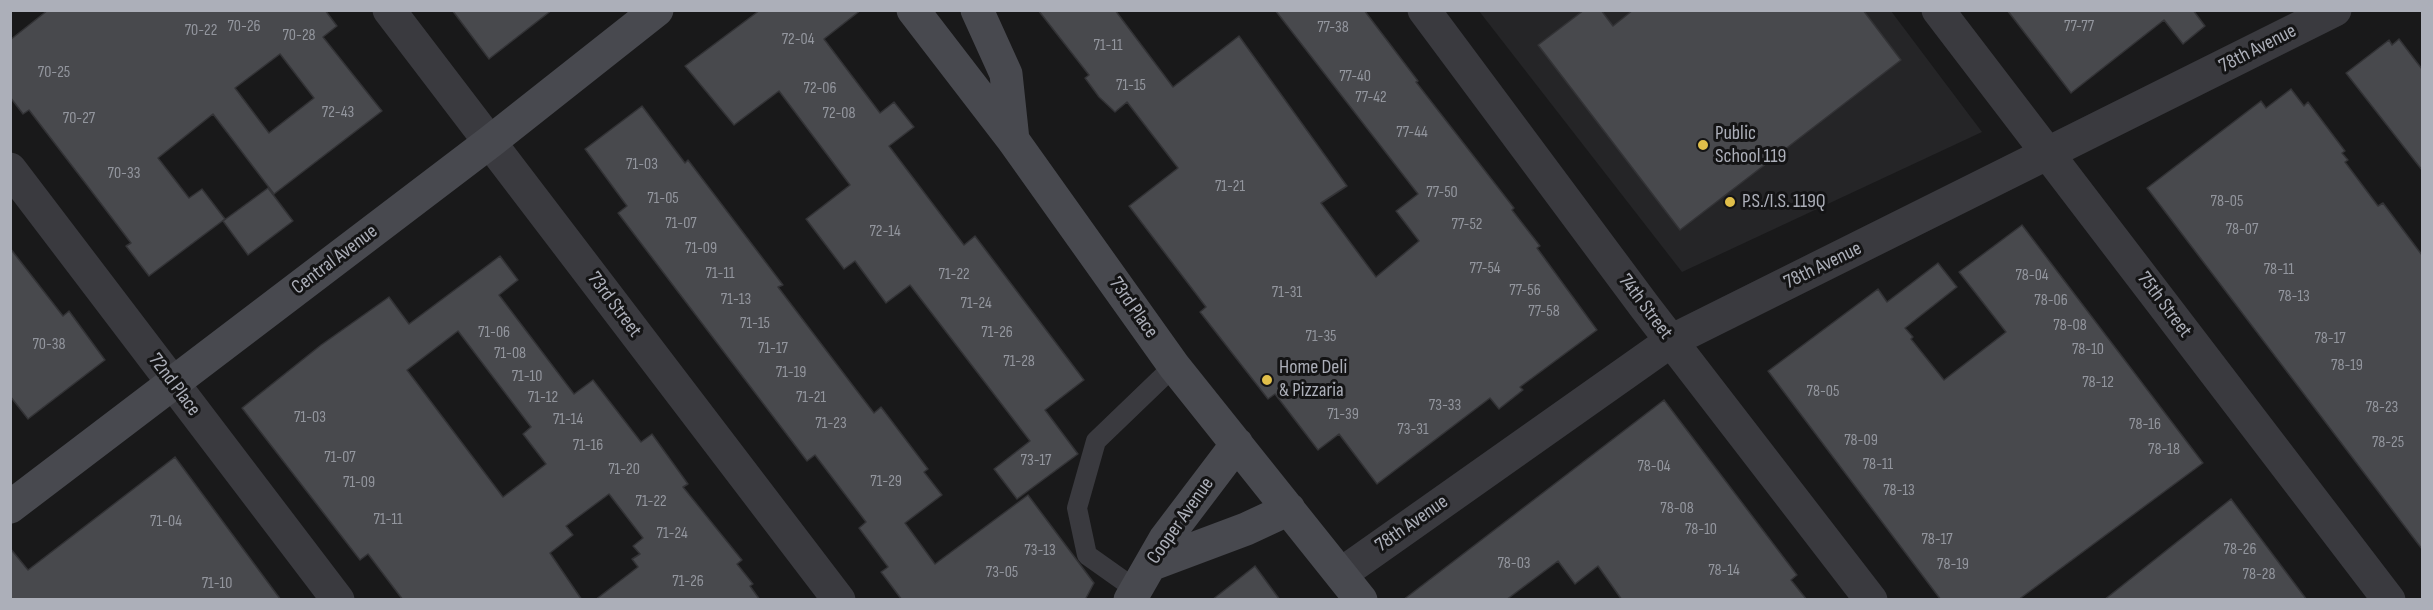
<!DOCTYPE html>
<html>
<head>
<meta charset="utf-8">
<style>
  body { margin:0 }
  #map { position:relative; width:2433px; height:610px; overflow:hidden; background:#19191a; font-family:"Sofia Sans Condensed",sans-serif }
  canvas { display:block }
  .frame { position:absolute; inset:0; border:12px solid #acafb9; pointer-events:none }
</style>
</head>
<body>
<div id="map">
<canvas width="2433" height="610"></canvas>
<div class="frame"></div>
</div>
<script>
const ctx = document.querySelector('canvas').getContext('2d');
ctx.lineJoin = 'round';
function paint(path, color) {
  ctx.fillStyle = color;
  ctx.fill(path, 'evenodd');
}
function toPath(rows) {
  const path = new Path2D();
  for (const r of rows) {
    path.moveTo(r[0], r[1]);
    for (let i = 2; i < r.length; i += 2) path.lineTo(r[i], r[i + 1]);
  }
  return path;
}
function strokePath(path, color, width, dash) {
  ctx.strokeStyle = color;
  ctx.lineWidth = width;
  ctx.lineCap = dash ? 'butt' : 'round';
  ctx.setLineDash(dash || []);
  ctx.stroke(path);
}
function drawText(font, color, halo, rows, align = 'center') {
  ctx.font = font + ' "Sofia Sans Condensed",sans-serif';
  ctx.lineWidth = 6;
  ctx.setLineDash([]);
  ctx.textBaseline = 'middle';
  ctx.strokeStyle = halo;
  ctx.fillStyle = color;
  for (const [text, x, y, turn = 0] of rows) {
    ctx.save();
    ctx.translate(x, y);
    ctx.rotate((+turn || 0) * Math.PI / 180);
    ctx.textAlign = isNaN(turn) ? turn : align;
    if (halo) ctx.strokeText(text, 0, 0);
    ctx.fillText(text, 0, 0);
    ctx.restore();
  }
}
paint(toPath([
  [1479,11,1891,11,1982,132,1682,272]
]), '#252527');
const building = toPath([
  [48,10,325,10,337,26,323,37,382,111,274,194,213,114,158,158,189,198,202,189,225,219,149,276,126,246,131,243,86,184,29,110,23,114,10,97,10,40,48,10],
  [280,54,314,98,269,133,235,88,280,54],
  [452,10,552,10,489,59,452,10],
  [760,10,861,10,824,39,880,113,894,102,914,127,889,146,964,245,975,236,1084,380,1045,410,1078,454,1017,499,994,469,1030,441,910,285,886,303,855,261,844,269,806,219,850,185,779,91,734,125,685,66,760,10],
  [1038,10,1115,10,1173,87,1239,36,1347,186,1321,203,1376,277,1419,241,1396,211,1418,194,1275,10,1364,10,1418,81,1416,82,1514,208,1512,210,1540,246,1537,248,1597,330,1520,387,1523,390,1499,409,1490,398,1377,484,1339,434,1318,450,1275,394,1268,399,1200,312,1206,307,1129,206,1178,168,1127,102,1115,112,1099,97,1085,78,1089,75,1038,10],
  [1584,10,1601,10,1613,26,1633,10,1863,10,1901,60,1680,230,1538,45,1584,10],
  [2007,10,2193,10,2205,26,2183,44,2164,20,2071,93,2007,10],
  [2399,39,2422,69,2422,170,2346,73,2389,40,2392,45,2399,39],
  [2291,89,2304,106,2308,102,2345,151,2342,153,2348,160,2345,162,2378,206,2383,203,2422,255,2422,549,2147,188,2261,101,2266,108,2291,89],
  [642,106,685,163,688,160,783,285,778,287,854,387,874,413,881,407,928,469,924,472,942,495,905,523,935,564,1028,495,1094,583,1085,600,902,600,881,572,888,567,859,528,866,522,815,455,807,461,637,238,618,213,627,206,585,149,642,106],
  [268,188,293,221,248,255,223,221,268,188],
  [2022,225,2203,463,2018,600,1941,600,1768,371,1878,289,1887,302,1938,263,1957,287,1905,328,1913,337,1911,339,1944,380,2006,332,1959,272,2022,225],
  [10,248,63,316,69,311,105,360,28,419,10,396,10,248],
  [500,256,518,280,499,295,574,394,593,380,641,442,652,434,688,484,683,487,742,560,737,564,753,584,750,586,760,600,595,600,638,567,632,559,640,554,633,546,643,538,609,494,566,526,573,535,550,553,582,600,403,600,368,554,360,560,242,408,321,345,389,297,409,324,500,256],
  [458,331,531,427,523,434,546,464,503,497,407,370,458,331],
  [1664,400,1797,575,1791,580,1807,600,1622,600,1598,566,1575,584,1558,561,1506,600,1403,600,1664,400],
  [175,457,281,600,10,600,10,548,28,570,175,457],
  [2231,499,2307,600,2104,600,2231,499],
  [1255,566,1280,600,1212,600,1255,566]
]);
paint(building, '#48494d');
strokePath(building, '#333336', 1.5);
strokePath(toPath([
  [1135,589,1087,555,1077,508,1096,441,1174,366]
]), '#3a3a3f', 20);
strokePath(toPath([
  [389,10,839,600],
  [1424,10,1645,307,1871,600],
  [1938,10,2389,600],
  [10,169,338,600],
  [1341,574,1671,341,2335,10]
]), '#3a3a3f', 33);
strokePath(toPath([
  [913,10,1013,140,1174,366,1361,600],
  [977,10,1006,74,1013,140],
  [10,507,490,142,657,10],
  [1150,565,1246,529,1289,509],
  [1130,600,1165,539,1237,444]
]), '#48494f', 33);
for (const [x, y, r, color] of [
  [1703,145,6,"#e1bf4a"],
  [1730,202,6,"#e1bf4a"],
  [1267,380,6,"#e1bf4a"]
]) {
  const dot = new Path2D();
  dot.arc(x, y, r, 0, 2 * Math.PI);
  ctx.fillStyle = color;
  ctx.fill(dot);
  strokePath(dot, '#141415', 2);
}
drawText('16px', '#93969e', null, [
  ["70-26",244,27],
  ["77-77",2079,27],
  ["77-38",1333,28],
  ["70-22",201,31],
  ["70-28",299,36],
  ["72-04",798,40],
  ["71-11",1108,46],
  ["70-25",54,73],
  ["77-40",1355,77],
  ["71-15",1131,86],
  ["72-06",820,89],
  ["77-42",1371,98],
  ["72-43",338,113],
  ["72-08",839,114],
  ["70-27",79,119],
  ["77-44",1412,133],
  ["71-03",642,165],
  ["70-33",124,174],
  ["71-21",1230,187],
  ["77-50",1442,193],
  ["71-05",663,199],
  ["78-05",2227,202],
  ["71-07",681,224],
  ["77-52",1467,225],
  ["78-07",2242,230],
  ["72-14",885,232],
  ["71-09",701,249],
  ["77-54",1485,269],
  ["78-11",2279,270],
  ["71-11",720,274],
  ["71-22",954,275],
  ["78-04",2032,276],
  ["77-56",1525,291],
  ["71-31",1287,293],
  ["78-13",2294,297],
  ["71-13",736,300],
  ["78-06",2051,301],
  ["71-24",976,304],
  ["77-58",1544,312],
  ["71-15",755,324],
  ["78-08",2070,326],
  ["71-06",494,333],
  ["71-26",997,333],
  ["71-35",1321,337],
  ["78-17",2330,339],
  ["70-38",49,345],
  ["71-17",773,349],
  ["78-10",2088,350],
  ["71-08",510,354],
  ["71-28",1019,362],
  ["78-19",2347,366],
  ["71-19",791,373],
  ["71-10",527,377],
  ["78-12",2098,383],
  ["78-05",1823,392],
  ["71-12",543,398],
  ["71-21",811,398],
  ["73-33",1445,406],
  ["78-23",2382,408],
  ["71-39",1343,415],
  ["71-03",310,418],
  ["71-14",568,420],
  ["71-23",831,424],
  ["78-16",2145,425],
  ["73-31",1413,430],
  ["78-09",1861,441],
  ["78-25",2388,443],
  ["71-16",588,446],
  ["78-18",2164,450],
  ["71-07",340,458],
  ["73-17",1036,461],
  ["78-11",1878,465],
  ["78-04",1654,467],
  ["71-20",624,470],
  ["71-29",886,482],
  ["71-09",359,483],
  ["78-13",1899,491],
  ["71-22",651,502],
  ["78-08",1677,509],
  ["71-11",388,520],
  ["71-04",166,522],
  ["78-10",1701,530],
  ["71-24",672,534],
  ["78-17",1937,540],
  ["78-26",2240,550],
  ["73-13",1040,551],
  ["78-03",1514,564],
  ["78-19",1953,565],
  ["78-14",1724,571],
  ["73-05",1002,573],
  ["78-28",2259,575],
  ["71-26",688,582],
  ["71-10",217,584]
]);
drawText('20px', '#acafb9', '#141415', [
  ["78th Avenue",2258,49,-27],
  ["Central Avenue",335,260,-37],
  ["78th Avenue",1823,266,-26],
  ["73rd Street",614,305,53],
  ["75th Street",2164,305,53],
  ["74th Street",1645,307,53],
  ["73rd Place",1133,308,55],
  ["72nd Place",174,385,53],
  ["Cooper Avenue",1181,521,-55],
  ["78th Avenue",1412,524,-35]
]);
drawText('20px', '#acafb9', '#141415', [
  ["Public",1715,134],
  ["School 119",1715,157],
  ["P.S./I.S. 119Q",1742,202],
  ["Home Deli",1279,368],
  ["& Pizzaria",1279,391]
], 'left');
</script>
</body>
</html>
